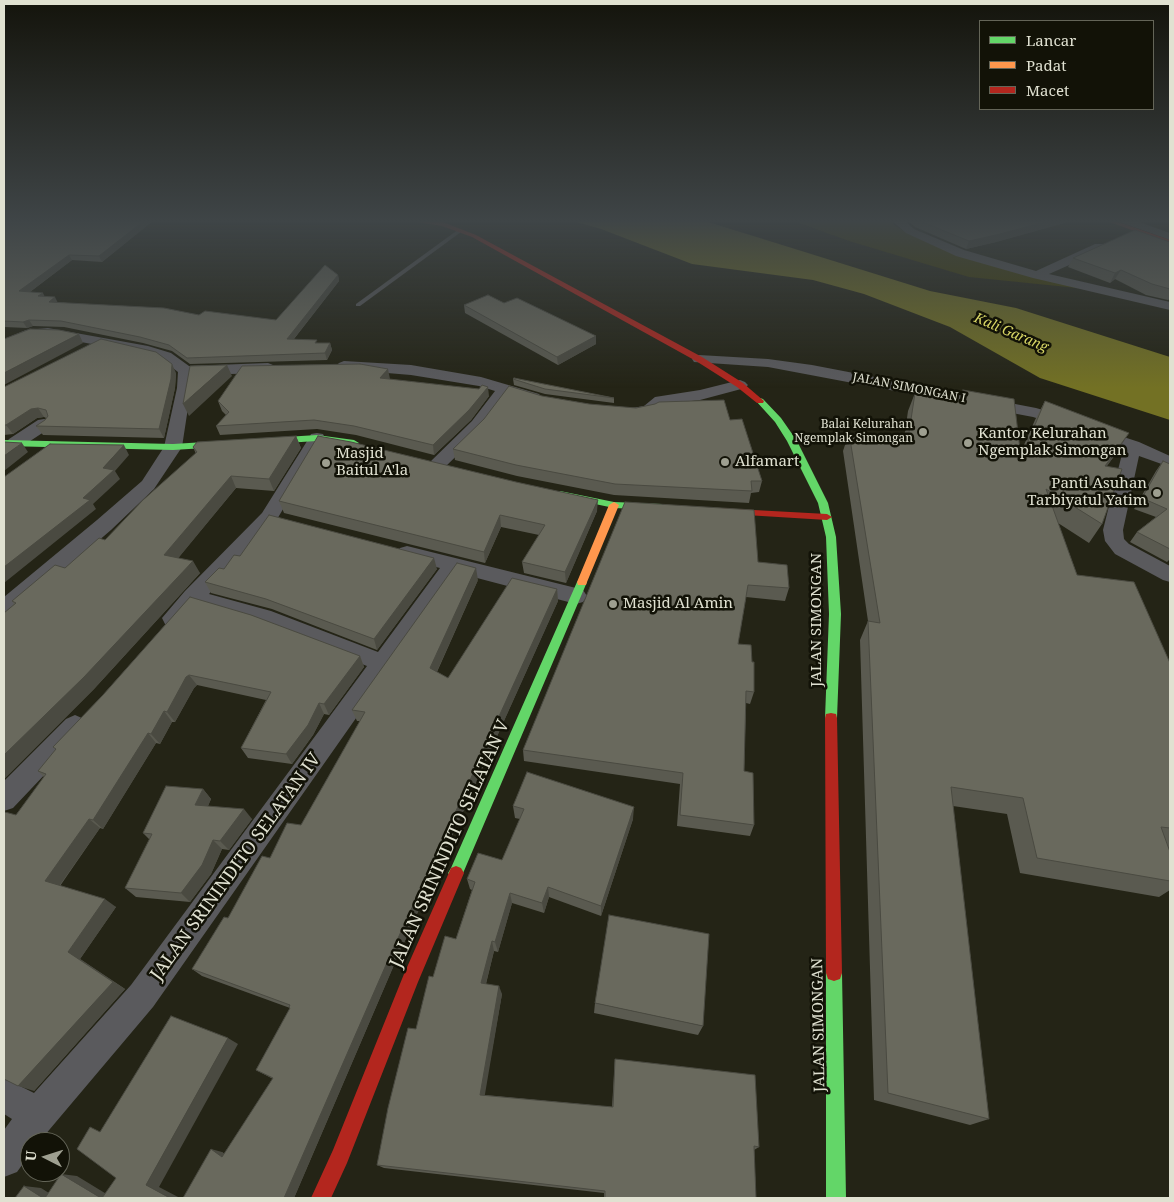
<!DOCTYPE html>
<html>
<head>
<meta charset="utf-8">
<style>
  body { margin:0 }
  #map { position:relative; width:1174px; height:1202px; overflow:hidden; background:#242416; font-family:"Noto Serif",serif }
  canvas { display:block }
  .frame { position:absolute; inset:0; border:5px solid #e0e1d1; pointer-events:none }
  .legend { position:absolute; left:979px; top:20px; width:175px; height:90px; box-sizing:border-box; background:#121207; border:1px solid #646558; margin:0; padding:6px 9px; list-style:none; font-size:15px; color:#e0e1d1 }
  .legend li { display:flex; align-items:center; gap:10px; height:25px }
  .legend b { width:25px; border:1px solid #646558 }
  .north { position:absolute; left:20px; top:1132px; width:50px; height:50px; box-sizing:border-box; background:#121207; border:1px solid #646558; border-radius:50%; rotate:275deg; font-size:14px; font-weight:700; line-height:20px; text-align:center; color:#e0e1d1 }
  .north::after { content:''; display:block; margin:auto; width:18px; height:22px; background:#9e9f90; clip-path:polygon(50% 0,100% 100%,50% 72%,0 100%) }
</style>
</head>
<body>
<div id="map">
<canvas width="1174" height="1202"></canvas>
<div class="frame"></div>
<ul class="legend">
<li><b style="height:6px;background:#63d668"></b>Lancar</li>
<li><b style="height:6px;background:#ff974d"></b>Padat</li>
<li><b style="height:6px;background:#b3261e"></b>Macet</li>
</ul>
<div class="north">U</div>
</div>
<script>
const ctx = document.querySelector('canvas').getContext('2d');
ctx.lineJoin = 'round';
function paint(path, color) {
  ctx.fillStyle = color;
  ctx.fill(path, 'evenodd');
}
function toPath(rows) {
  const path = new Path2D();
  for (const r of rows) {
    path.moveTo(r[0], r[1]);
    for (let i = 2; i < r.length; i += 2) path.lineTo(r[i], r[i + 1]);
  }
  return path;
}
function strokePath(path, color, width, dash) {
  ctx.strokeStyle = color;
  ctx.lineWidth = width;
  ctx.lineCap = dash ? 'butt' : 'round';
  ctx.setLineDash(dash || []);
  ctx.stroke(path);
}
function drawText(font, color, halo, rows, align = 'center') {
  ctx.font = font + ' "Noto Serif",serif';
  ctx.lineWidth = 5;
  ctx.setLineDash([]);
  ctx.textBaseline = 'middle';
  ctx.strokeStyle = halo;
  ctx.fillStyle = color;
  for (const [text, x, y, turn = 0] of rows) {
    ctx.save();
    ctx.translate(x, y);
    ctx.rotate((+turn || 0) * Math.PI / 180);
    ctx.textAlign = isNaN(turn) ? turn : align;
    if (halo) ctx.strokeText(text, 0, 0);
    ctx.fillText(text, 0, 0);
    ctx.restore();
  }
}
paint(toPath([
  [791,220,892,220,894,225,909,234,957,254,1087,289,969,277,849,241]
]), '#403e03');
paint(toPath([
  [569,220,702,220,930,291,1016,308,1170,357,1170,420,1040,378,950,327,864,294,813,280,692,264,601,229]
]), '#737124');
paint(toPath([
  [459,229,462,231,461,232,360,306,356,306,356,304,459,229]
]), '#5a5a5d');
paint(toPath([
  [891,220,904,220,914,229,964,250,1036,271,1095,244,1103,244,1105,247,1103,250,1049,274,1170,302,1170,310,1033,278,956,256,906,233,891,220],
  [1118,220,1134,220,1170,233,1170,240,1120,222,1118,220],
  [48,328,148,346,171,353,189,366,268,363,273,365,276,368,273,371,268,373,193,375,182,447,154,489,111,530,12,615,4,617,4,597,97,520,142,481,164,447,177,388,178,372,161,359,141,353,48,336,29,338,4,348,4,339,26,330,48,328],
  [699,355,768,359,812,365,1036,408,1071,418,1073,422,1071,426,1065,427,1033,417,768,367,694,362,692,359,694,356,699,355],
  [344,361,411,365,481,377,539,394,541,397,539,400,533,402,509,395,484,429,443,469,437,470,431,469,428,465,431,461,472,421,495,391,479,386,411,375,339,369,336,366,339,363,344,361],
  [740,380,745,382,748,385,745,388,700,400,666,404,654,414,632,417,626,415,624,412,626,409,644,406,655,397,700,390,740,380],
  [44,419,50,420,52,424,50,428,21,447,9,447,6,443,9,439,38,420,44,419],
  [1096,428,1139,442,1170,456,1170,467,1139,456,1123,530,1124,539,1129,544,1170,566,1170,582,1163,580,1115,554,1105,541,1103,530,1123,450,1090,437,1088,433,1090,429,1096,428],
  [317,433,323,434,325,438,276,521,209,594,271,611,378,652,440,568,400,558,397,553,400,548,407,546,576,588,583,590,587,596,583,602,576,604,458,573,153,1007,39,1142,30,1142,30,1154,17,1172,4,1177,4,1130,12,1119,4,1114,4,1078,34,1093,131,985,367,666,257,624,197,606,181,624,173,626,165,624,162,618,185,591,262,513,309,438,311,434,317,433],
  [75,715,84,719,87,726,84,733,13,808,4,811,4,781,66,719,75,715]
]), '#5a5a5d');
paint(toPath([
  [760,398,763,399,781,418,797,441,828,503,836,537,841,614,837,718,836,722,831,723,826,722,825,718,829,614,826,537,818,503,787,441,775,422,756,401,760,398],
  [317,435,354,440,359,443,354,446,317,441,173,450,4,446,4,440,173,444,317,435],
  [560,491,614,502,661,504,666,507,661,510,614,508,557,496,555,494,560,491],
  [582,578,587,582,461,878,456,880,451,878,448,873,451,868,577,582,582,578],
  [834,965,840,967,842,973,846,1198,826,1198,826,973,828,967,834,965]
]), '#63d668');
paint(toPath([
  [614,502,619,505,587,582,586,585,578,585,577,582,609,505,614,502]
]), '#ff974d');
paint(toPath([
  [404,220,443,222,476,235,702,357,743,383,764,401,763,403,757,403,737,387,696,361,472,237,442,226,404,220],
  [1104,220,1113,220,1170,240,1170,244,1104,220],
  [717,508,827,514,832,517,827,520,713,513,712,511,717,508],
  [831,713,836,714,837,718,842,973,840,979,834,981,828,979,826,973,825,718,826,714,831,713],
  [456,866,461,868,464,873,418,982,347,1163,331,1198,311,1198,333,1150,404,974,451,868,456,866]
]), '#b3261e');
paint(toPath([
  [4,220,154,220,102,262,72,260,30,292,45,297,57,302,199,315,276,320,338,275,339,281,294,339,318,343,330,343,332,350,327,360,190,364,172,351,143,343,64,327,33,326,27,328,4,327],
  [907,220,1075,220,996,242,966,249,915,227],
  [1170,242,1170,299,1168,300,1146,295,1115,279,1110,283,1068,267,1073,258],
  [504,303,596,344,558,365,465,313,464,305],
  [176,373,175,388,164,438,43,435,36,426,45,420,46,418,44,417,37,418,13,434,4,435,4,387],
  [389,379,489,396,471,420,434,455,356,435,317,429,220,435,216,426,226,415,222,411,218,401,390,379],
  [513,379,614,398,614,403,545,394,514,385],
  [963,390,1020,454,1035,420,1045,401,1117,452,1107,466,1102,524,1089,543,1058,523,1077,575,1170,663,1170,847,1168,847,1170,852,1170,890,1159,897,1020,873,1007,814,953,806,989,1119,970,1125,874,1100,860,640,868,621,843,451,849,433,904,439,908,411,915,393,958,401],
  [542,396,589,404,730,420,762,481,759,492,751,493,749,503,614,495,517,476,455,460,453,449],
  [296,436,301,448,274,491,236,488,178,558,200,573,94,689,4,779,4,613,14,604,12,601,65,568,105,540,196,454,193,447],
  [1163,461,1170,464,1170,559,1167,562,1130,542,1137,532,1156,517,1134,509,1156,471],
  [279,501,597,511,566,583,524,573,522,562,539,535,501,527,485,563,284,513],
  [758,562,789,588,785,601,746,597,738,644,754,692,750,704,746,703,744,771,754,825,750,836,677,826,680,784,524,761,523,750],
  [224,569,437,569,377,650,272,609,211,593,205,582],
  [478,580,437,672,448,678,557,589,558,601,394,965,294,1198,183,1198,222,1152,224,1154,273,1079,256,1070,290,1008,202,976,192,969,228,918,270,858,301,825,360,721,357,721,352,710],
  [190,597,360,656,364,667,329,715,324,714,313,735,292,764,248,758,241,748,266,700,197,685,194,688,175,722,172,722,160,744,156,743,103,829,100,828,60,886,116,907,80,959,125,989,34,1091,16,815,44,777,38,771,103,695],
  [203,789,211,799,208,806,252,819,229,850,222,849,211,874,190,902,136,897,125,888,150,840,143,833],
  [513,806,633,819,601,916,549,897,544,913,512,903,498,952,494,951,486,984,502,994,484,1095,612,1107,615,1059,759,1147,754,1150,756,1198,604,1198,604,1193,384,1168,377,1165,416,1029,433,977,456,939,472,890,470,889,467,879,502,860,520,819,515,818],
  [595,1003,703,1026,698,1035,594,1013]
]), '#5a5a50');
paint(toPath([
  [145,220,154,220,102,262,99,256],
  [1052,220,1075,220,996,242,966,249,969,241],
  [69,255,72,260,23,297,19,291],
  [1121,270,1115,279,1110,283,1115,273],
  [338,275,339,281,289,345,287,339],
  [43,293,46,299,38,296],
  [55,297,58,303,49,302],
  [29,320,33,326,27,328,23,322],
  [79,334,83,343,4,385,4,373],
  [596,336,596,344,558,365,557,357],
  [330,343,332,350,327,360,325,353],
  [172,364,176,373,175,388,164,438,159,429],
  [227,365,232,376,189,416,183,404],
  [388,369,390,379,382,388,380,378],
  [488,387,489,396,471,420,434,455,433,445],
  [38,408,44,417,37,418,13,434,6,425,31,409],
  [1129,433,1117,452,1093,485,1105,466],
  [296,436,301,448,274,491,269,479],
  [22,443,28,452,4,471,4,456],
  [124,445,129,455,115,471,120,479,93,504,96,509,4,583,4,567,83,498,103,468],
  [231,476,236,488,171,567,164,555],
  [598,500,597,511,566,583,565,572],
  [500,515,501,527,485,563,484,552],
  [434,558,437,569,377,650,374,639],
  [193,561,200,573,94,689,4,779,4,755],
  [476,568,478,580,433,680,430,668],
  [557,589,558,601,394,965,294,1198,284,1198,389,958],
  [360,656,364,667,329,715,324,704],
  [189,675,197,685,194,688,175,722,167,712,186,677],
  [319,703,324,714,313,735,292,764,286,754],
  [164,711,172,722,160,744,151,734],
  [148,733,156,743,103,829,93,820],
  [203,789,211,799,204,815,195,805],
  [634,807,633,819,601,916,601,906],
  [244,809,252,819,229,850,220,841],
  [89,819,100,828,57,889,45,881],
  [213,840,222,849,211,874,190,902,181,893],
  [548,887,549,897,544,913,542,903],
  [510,893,512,903,498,952,495,942],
  [105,899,116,907,80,959,125,989,34,1091,18,1086,68,952],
  [492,941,494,951,484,991,481,983],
  [499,986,502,994,484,1100,480,1095],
  [228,1038,238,1044,159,1187,180,1198,170,1198,146,1185],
  [211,1149,222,1152,233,1160,222,1157],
  [61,1174,77,1176,113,1198,101,1198],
  [24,1186,41,1188,57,1198,43,1198]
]), '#4a4a41');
const building = toPath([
  [4,220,145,220,99,256,69,255,19,291,43,293,38,296,55,297,49,302,164,308,199,315,205,311,276,320,325,265,338,275,287,339,317,340,315,343,330,343,325,353,187,358,169,345,140,337,61,321,29,320,23,322,4,321,4,220],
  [917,220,1052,220,1000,234,969,241,917,220],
  [1135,230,1170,242,1170,289,1152,284,1121,270,1115,273,1073,258,1135,230],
  [488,295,504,303,517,298,596,336,557,357,464,305,488,295],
  [30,329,59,330,79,334,4,373,4,339,30,329],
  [101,339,156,352,172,364,171,379,159,429,36,426,45,420,48,416,46,410,38,408,31,409,6,425,4,425,4,387,101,339],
  [360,364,388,369,380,378,479,389,482,385,488,387,469,410,433,445,354,426,314,420,216,426,229,412,218,401,242,366,360,364],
  [227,365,183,404,190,366,227,365],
  [514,378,614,398,545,389,513,379,514,378],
  [509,386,542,396,589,404,636,408,655,404,659,402,724,400,730,420,742,419,762,481,751,481,752,491,615,484,516,465,453,449,484,419,509,386],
  [963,390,1014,399,1021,458,1045,401,1129,433,1105,466,1122,469,1102,524,1046,489,1077,575,1134,582,1170,663,1170,828,1161,827,1170,852,1170,881,1037,858,1023,798,951,787,989,1119,888,1093,868,621,880,623,849,433,908,439,915,393,963,402,963,390],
  [296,436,269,479,231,476,164,555,193,561,84,677,4,755,4,613,16,603,12,601,55,565,65,568,99,538,105,540,143,500,197,452,193,447,197,442,296,436],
  [318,436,351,442,516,482,598,500,565,572,522,562,545,525,500,515,484,552,279,501,318,436],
  [4,442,22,443,4,456,4,442],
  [50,444,124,445,103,468,114,470,83,498,90,500,4,567,4,477,50,444],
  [1163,461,1170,464,1170,549,1137,532,1167,509,1142,498,1163,461],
  [625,502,754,510,758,562,787,565,789,588,748,585,738,644,751,645,752,662,754,662,754,692,746,691,744,771,753,773,754,825,680,815,683,773,523,750,625,502],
  [269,515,434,558,374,639,266,599,205,582,219,568,224,569,234,555,240,556,269,515],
  [457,563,476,568,430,668,448,678,512,578,557,589,389,958,284,1198,183,1198,211,1149,222,1157,273,1078,256,1070,290,1008,289,1007,290,1005,192,969,224,917,228,918,262,856,270,858,287,823,301,825,365,712,352,710,457,563],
  [190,597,251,615,360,656,324,704,319,703,308,725,286,754,241,748,271,692,189,675,186,677,167,712,164,711,151,734,148,733,93,820,89,819,45,881,105,899,68,952,113,982,18,1086,4,1079,4,814,5,812,16,815,46,774,38,771,56,749,53,747,103,695,190,597],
  [527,772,634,807,601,906,548,887,542,903,510,893,495,942,492,941,481,983,499,986,480,1095,613,1107,615,1059,755,1075,759,1147,754,1146,756,1198,605,1198,605,1191,377,1165,388,1108,408,1028,416,1029,429,976,433,977,445,936,456,939,475,882,467,879,478,853,502,860,524,809,513,806,527,772],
  [166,786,203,789,195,805,244,809,220,841,213,840,202,865,181,893,125,888,152,834,143,833,166,786],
  [609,915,709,934,703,1026,595,1003,609,915],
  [171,1016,228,1038,146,1185,170,1198,102,1198,116,1178,77,1149,90,1127,100,1132,171,1016],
  [61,1174,101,1198,45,1198,61,1174],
  [24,1186,43,1198,15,1198,24,1186]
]);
paint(building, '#69695d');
strokePath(building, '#4a4a41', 1);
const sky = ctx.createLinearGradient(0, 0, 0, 388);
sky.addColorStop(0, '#14140c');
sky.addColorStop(0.57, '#3f4547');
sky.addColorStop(1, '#3f454700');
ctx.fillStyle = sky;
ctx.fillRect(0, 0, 1174, 388);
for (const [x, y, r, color] of [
  [923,432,5,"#9e9f90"],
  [968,443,5,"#9e9f90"],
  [725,462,5,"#9e9f90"],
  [326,463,5,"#9e9f90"],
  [1157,493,5,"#9e9f90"],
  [613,604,5,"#9e9f90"]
]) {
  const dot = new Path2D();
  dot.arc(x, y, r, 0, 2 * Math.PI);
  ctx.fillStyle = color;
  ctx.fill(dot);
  strokePath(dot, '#121207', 2);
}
drawText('12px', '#e0e1d1', '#121207', [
  ["JALAN SIMONGAN I",909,388,11]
]);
drawText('12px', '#e0e1d1', '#121207', [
  ["Balai Kelurahan",913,425],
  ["Ngemplak Simongan",913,439]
], 'right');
drawText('italic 14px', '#d7d565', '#121207', [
  ["Kali Garang",1011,333,23]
]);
drawText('15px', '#e0e1d1', '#121207', [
  ["Kantor Kelurahan",978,434],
  ["Ngemplak Simongan",978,451],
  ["Masjid",336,454],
  ["Baitul A'la",336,471],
  ["Alfamart",735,462],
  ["Panti Asuhan",1147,484,"right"],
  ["Tarbiyatul Yatim",1147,501,"right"],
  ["Masjid Al Amin",623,604]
], 'left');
drawText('15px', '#e0e1d1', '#121207', [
  ["JALAN SIMONGAN",817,620,-90],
  ["JALAN SIMONGAN",819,1025,-91]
]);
drawText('18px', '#e0e1d1', '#121207', [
  ["JALAN SRININDITO SELATAN V",450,844,-66],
  ["JALAN SRININDITO SELATAN IV",236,867,-54]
]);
</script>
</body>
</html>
